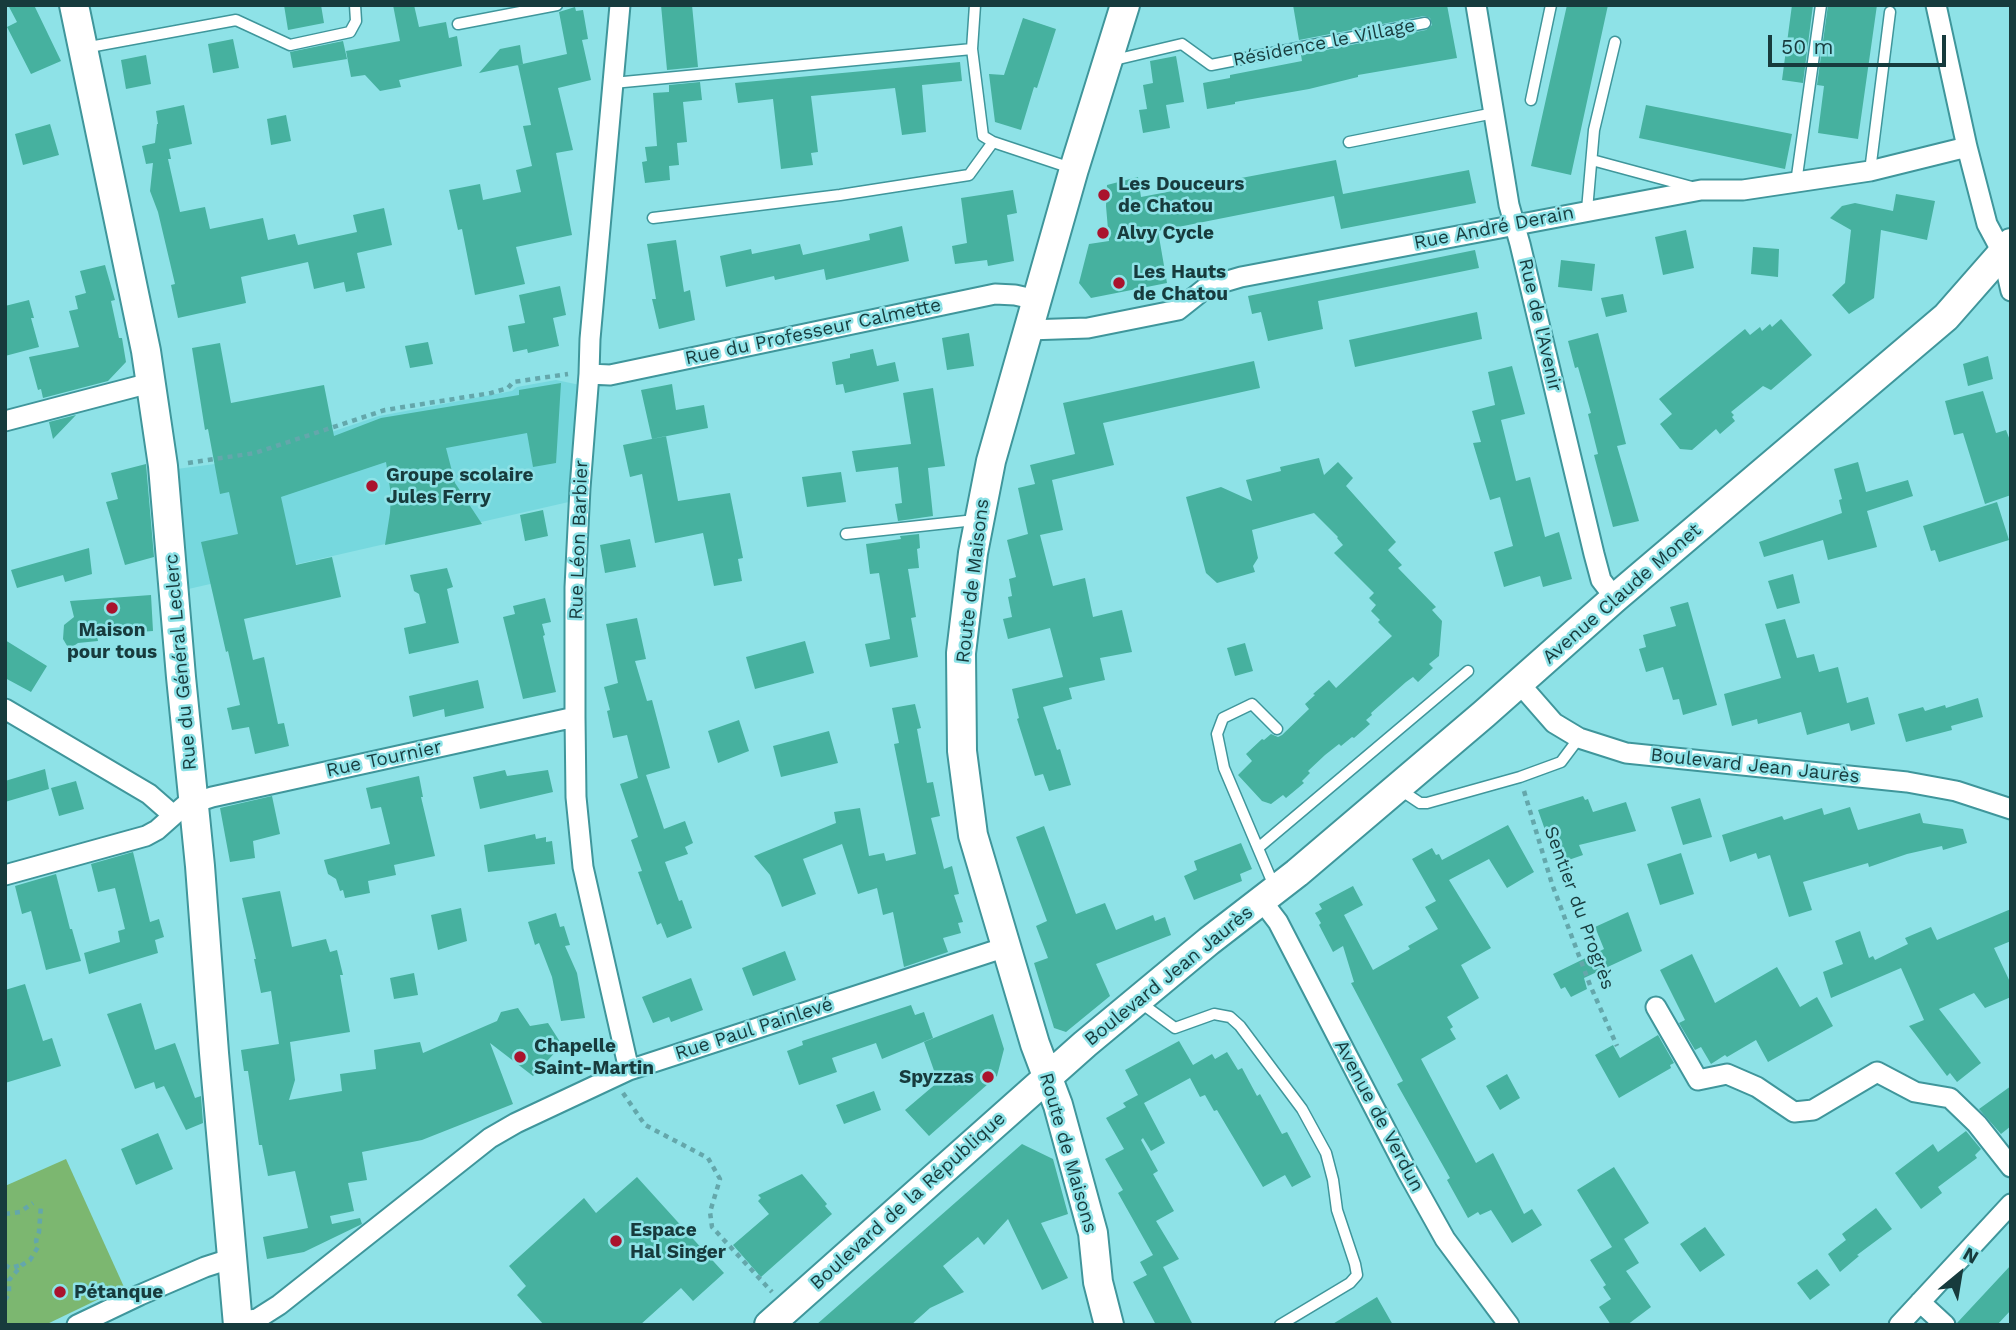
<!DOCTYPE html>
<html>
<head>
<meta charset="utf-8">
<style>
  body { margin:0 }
  #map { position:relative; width:2016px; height:1330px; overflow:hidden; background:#8ee2e7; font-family:"Work Sans",sans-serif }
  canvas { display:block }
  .frame { position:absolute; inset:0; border:7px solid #173b3d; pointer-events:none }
  .north { position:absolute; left:1925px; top:1239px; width:70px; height:70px; -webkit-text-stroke:5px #8ee2e7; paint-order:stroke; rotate:30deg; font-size:19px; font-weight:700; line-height:28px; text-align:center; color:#173b3d }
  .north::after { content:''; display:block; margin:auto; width:24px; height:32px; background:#173b3d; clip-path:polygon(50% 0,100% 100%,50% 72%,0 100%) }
  .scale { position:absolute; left:1768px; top:35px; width:178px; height:32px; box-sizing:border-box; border:4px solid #173b3d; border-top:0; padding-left:9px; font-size:21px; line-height:24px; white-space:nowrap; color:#173b3d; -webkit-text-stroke:5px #8ee2e7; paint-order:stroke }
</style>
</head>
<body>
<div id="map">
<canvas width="2016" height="1330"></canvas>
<div class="frame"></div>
<div class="north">N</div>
<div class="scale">50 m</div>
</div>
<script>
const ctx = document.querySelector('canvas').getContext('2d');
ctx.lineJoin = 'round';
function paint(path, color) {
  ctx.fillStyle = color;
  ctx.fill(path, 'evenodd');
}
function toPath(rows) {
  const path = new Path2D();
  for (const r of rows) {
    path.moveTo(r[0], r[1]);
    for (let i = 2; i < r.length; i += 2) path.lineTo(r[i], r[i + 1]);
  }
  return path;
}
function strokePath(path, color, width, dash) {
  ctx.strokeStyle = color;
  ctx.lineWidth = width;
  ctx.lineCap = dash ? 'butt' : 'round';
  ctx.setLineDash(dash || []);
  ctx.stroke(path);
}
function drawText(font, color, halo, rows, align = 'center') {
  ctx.font = font + ' "Work Sans",sans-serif';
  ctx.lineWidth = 5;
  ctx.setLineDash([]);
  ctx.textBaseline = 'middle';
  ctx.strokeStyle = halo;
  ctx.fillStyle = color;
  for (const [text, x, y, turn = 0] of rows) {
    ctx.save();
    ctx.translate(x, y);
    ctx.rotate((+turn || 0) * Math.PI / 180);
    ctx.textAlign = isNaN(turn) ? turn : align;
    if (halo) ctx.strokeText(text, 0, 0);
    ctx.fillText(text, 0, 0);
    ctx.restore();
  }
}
paint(toPath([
  [556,380,580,385,573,501,184,590,169,470,215,464,269,453,379,416,512,391,517,387]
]), '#76d8de');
paint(toPath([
  [66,1159,124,1287,45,1325,5,1325,5,1186]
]), '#7cb770');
paint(toPath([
  [8,5,34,5,61,61,31,74,7,27,17,22],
  [284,5,321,5,324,23,288,30],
  [393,5,414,5,419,27,446,22,449,38,457,36,462,66,399,80,401,87,380,91,365,75,351,77,346,51,400,41],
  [661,5,692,5,698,67,667,70],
  [1293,5,1447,5,1457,58,1358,75,1358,77,1309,89,1235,102,1235,104,1207,109,1203,83,1230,78,1230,75,1302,61,1301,55,1426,30,1432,25,1430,18,1424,16,1299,40],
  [1567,5,1608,5,1571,175,1531,166],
  [1792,5,1813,5,1803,83,1782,80],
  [1828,5,1877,5,1858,139,1818,133,1824,86,1817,85],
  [575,7,576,11,583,10,588,39,582,40,591,80,558,88,573,150,556,153,572,235,516,247,525,284,475,295,462,229,458,230,449,190,480,184,483,200,521,192,516,170,532,166,523,126,531,125,518,65,567,54,559,12],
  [1023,18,1056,29,1037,88,1034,87,1021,130,995,122,989,74,1004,75],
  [233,39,239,68,213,73,208,44],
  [343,41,347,59,293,68,290,52],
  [520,45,523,64,479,73,500,49],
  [146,55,151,84,126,89,121,60],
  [1176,56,1184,102,1166,105,1170,128,1143,133,1139,110,1147,109,1143,85,1153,83,1150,61],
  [960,62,962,81,922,85,926,132,902,135,895,88,811,96,818,152,811,153,813,165,781,169,773,99,738,103,735,83],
  [700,82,702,100,683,102,687,142,677,143,679,165,669,166,670,180,645,183,642,162,647,161,645,147,657,146,653,93,669,92,669,85],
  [184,105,192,144,169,149,171,159,168,159,180,212,205,207,210,229,263,218,268,240,295,234,298,245,357,232,353,215,384,208,392,245,357,253,365,288,346,292,344,282,314,289,308,262,241,277,246,303,178,318,171,285,175,284,158,212,150,191,153,163,146,164,142,146,155,143,157,124,158,124,156,111],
  [1646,105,1792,134,1785,169,1639,138],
  [286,115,291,141,271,145,267,119],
  [50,124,59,155,23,165,15,134],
  [1336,160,1343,194,1469,170,1476,203,1341,229,1334,196,1158,231,1167,283,1091,298,1079,283,1089,244,1109,241,1106,206,1107,185,1138,177,1141,197],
  [1013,190,1017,213,1007,215,1014,261,988,266,987,260,955,264,952,246,967,243,961,198],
  [1896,194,1935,201,1927,240,1881,230,1874,298,1849,314,1832,295,1845,283,1851,230,1830,218,1842,206,1855,203,1893,211],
  [902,226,909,261,826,280,824,269,775,280,774,276,726,287,720,256,751,249,752,254,800,244,803,255,870,240,869,234],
  [1686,230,1694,268,1663,275,1655,237],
  [676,240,684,292,690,290,695,320,659,329,652,299,656,299,647,244],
  [1753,247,1779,249,1778,277,1751,274],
  [1475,250,1479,268,1318,301,1323,329,1268,341,1261,312,1252,314,1248,296],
  [1561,260,1595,264,1592,291,1558,287],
  [105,265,115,300,111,301,119,338,122,338,126,362,108,381,43,398,41,389,38,390,29,357,79,347,69,311,78,309,75,296,86,293,80,271],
  [560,286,566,315,553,318,559,346,528,353,527,349,513,352,508,326,525,323,519,295],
  [1623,294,1627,312,1606,317,1601,298],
  [29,300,34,318,31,318,39,347,5,356,5,306],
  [1477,312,1482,339,1355,367,1349,340],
  [1781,319,1812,355,1771,390,1763,386,1731,412,1734,415,1732,417,1735,421,1720,434,1716,429,1692,450,1680,449,1660,424,1672,414,1659,399,1745,329,1750,335,1760,327,1762,331,1770,324,1772,327],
  [969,333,974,366,947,370,942,338],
  [1598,333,1626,444,1617,446,1639,521,1613,527,1594,455,1598,454,1588,414,1591,413,1578,367,1575,368,1568,341],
  [428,342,433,364,410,368,405,346],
  [220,343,231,403,324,385,334,436,381,418,519,395,519,390,561,383,556,463,533,467,527,433,446,448,455,483,482,524,385,545,390,513,391,495,386,462,281,497,296,565,332,557,341,597,244,619,253,660,264,657,278,724,284,723,289,746,255,754,249,727,232,730,227,708,240,705,228,651,226,652,201,542,238,534,229,492,220,494,208,429,205,430,192,348],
  [873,349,877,366,895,362,899,381,845,393,843,384,836,385,832,362,850,358,850,354],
  [1988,356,1993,379,1968,386,1963,364],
  [1254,361,1260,388,1103,423,1114,465,1052,480,1063,530,1040,535,1053,586,1085,578,1093,617,1122,610,1132,652,1100,658,1105,680,1069,688,1072,699,1043,707,1057,750,1060,749,1071,785,1049,791,1043,774,1035,776,1017,719,1019,718,1012,689,1063,677,1050,628,1008,639,1003,619,1012,617,1008,597,1012,596,1009,579,1016,577,1007,540,1028,534,1018,488,1035,484,1030,465,1075,454,1063,403],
  [1512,366,1525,414,1501,420,1516,481,1530,477,1545,537,1559,532,1572,579,1543,587,1540,576,1504,587,1494,552,1513,546,1500,497,1490,500,1473,443,1481,442,1472,411,1495,405,1488,372],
  [672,384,676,410,704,405,708,428,652,439,641,390],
  [933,388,945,466,928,468,933,516,898,521,895,504,902,503,898,467,856,472,852,451,911,444,903,393],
  [1983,391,1996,433,2006,430,2011,443,2011,495,1985,504,1963,433,1954,435,1945,401],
  [76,415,53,439,49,422],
  [666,436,678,501,730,493,743,558,738,559,742,581,714,586,703,533,655,543,642,474,630,477,623,445],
  [1319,458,1324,475,1338,462,1353,478,1346,486,1396,542,1388,550,1402,565,1398,568,1436,607,1432,610,1442,621,1439,656,1429,664,1433,668,1418,682,1413,677,1406,682,1371,713,1372,715,1366,720,1370,724,1354,738,1352,737,1341,746,1339,744,1325,755,1308,771,1310,773,1302,781,1304,783,1286,798,1283,795,1271,804,1262,801,1238,775,1252,761,1246,754,1262,739,1264,740,1271,734,1278,737,1282,735,1309,709,1305,704,1315,695,1313,694,1329,680,1336,688,1392,636,1378,622,1380,620,1371,611,1376,605,1369,598,1374,593,1334,553,1343,545,1337,538,1338,537,1314,513,1252,530,1258,558,1253,566,1255,572,1217,583,1206,573,1186,497,1221,487,1252,501,1246,480,1281,471,1280,467],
  [1858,462,1866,492,1908,480,1913,496,1867,511,1877,547,1828,560,1823,540,1764,557,1759,542,1842,513,1839,500,1842,499,1834,469],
  [146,464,154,557,125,565,106,502,118,499,111,473],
  [841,472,846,502,807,507,802,477],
  [1997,502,2009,540,1939,562,1935,550,1931,551,1923,526],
  [543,510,548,536,525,541,520,515],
  [919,534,920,548,917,549,919,568,908,569,916,617,911,618,918,657,870,667,865,644,890,639,879,573,870,574,866,544,901,539,900,536],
  [630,539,636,567,605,573,600,545],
  [89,548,92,574,65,582,63,575,17,588,11,570],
  [447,568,453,587,447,589,459,643,409,654,404,628,426,623,419,594,414,591,410,575],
  [1793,574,1800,603,1777,609,1768,581],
  [151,595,153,631,97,635,98,641,78,643,69,649,63,639,64,625,74,617,70,601],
  [545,598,551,622,542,624,545,635,543,636,556,692,523,699,503,617,515,614,513,606],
  [1688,602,1717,705,1683,715,1679,699,1673,700,1663,667,1646,672,1639,649,1646,647,1643,635,1676,626,1670,607],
  [637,618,646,659,635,661,647,701,652,700,670,768,646,775,664,829,685,821,693,843,685,847,688,854,665,862,679,901,682,900,692,928,667,938,661,923,657,925,638,872,642,871,631,840,638,837,620,784,638,778,627,735,613,738,607,711,610,710,604,687,618,683,606,624],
  [1785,619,1797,658,1814,654,1819,672,1838,667,1847,703,1868,697,1875,724,1851,731,1849,723,1807,735,1801,712,1758,724,1757,719,1732,726,1724,694,1781,678,1765,624],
  [5,640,47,666,31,692,5,678],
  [805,641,814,673,755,689,746,657],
  [1245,643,1253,671,1235,676,1227,648],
  [478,680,484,708,445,717,444,709,413,717,409,696],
  [1978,698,1983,717,1951,726,1952,730,1906,742,1898,714,1923,707,1925,711,1945,705,1946,708],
  [915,704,921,728,917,729,927,783,933,782,940,816,931,818,944,869,952,866,959,894,954,895,963,922,958,923,961,933,943,938,948,952,904,967,893,912,883,915,877,888,858,894,842,844,803,859,816,894,782,907,770,875,754,856,836,823,834,812,860,808,869,856,884,853,886,861,916,854,894,744,899,743,892,708],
  [739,720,749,751,718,763,708,731],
  [829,731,838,763,781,777,773,746],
  [45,769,49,789,5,802,5,781],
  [505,770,507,776,548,770,553,792,480,809,473,777],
  [419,776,423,797,421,797,435,856,394,865,396,875,368,881,370,893,345,898,343,890,340,891,336,879,328,874,324,860,390,844,381,807,371,809,366,788],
  [76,781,84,809,59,816,51,788],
  [272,796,280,834,253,841,255,858,230,862,220,808],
  [1583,796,1585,800,1588,799,1593,812,1626,802,1636,831,1579,845,1583,855,1557,864,1538,810],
  [1700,798,1712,837,1683,845,1671,807],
  [1850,807,1858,830,1920,813,1923,823,1963,829,1967,843,1943,850,1942,846,1907,854,1869,867,1868,863,1803,882,1812,910,1789,917,1770,855,1758,859,1756,853,1730,862,1722,835,1782,816,1784,820,1822,808,1824,815],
  [1508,825,1534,872,1507,888,1489,859,1449,880,1491,948,1461,965,1479,998,1447,1017,1453,1027,1450,1029,1456,1039,1421,1059,1476,1163,1493,1153,1524,1214,1532,1209,1542,1225,1512,1243,1491,1210,1480,1215,1478,1212,1468,1218,1447,1180,1450,1178,1397,1084,1403,1081,1351,983,1354,982,1343,946,1333,952,1319,925,1321,923,1315,913,1322,909,1319,904,1353,886,1363,905,1344,915,1373,970,1410,949,1408,946,1438,929,1425,907,1436,901,1412,859,1432,848,1436,855,1439,854,1442,860],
  [1044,826,1076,914,1105,903,1116,930,1153,915,1155,921,1165,917,1171,935,1096,964,1110,996,1066,1032,1054,1028,1034,963,1048,958,1036,926,1047,921,1016,837],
  [535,834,536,839,546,837,546,842,552,841,555,864,488,872,484,845],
  [1241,843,1252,869,1240,874,1242,881,1194,900,1184,876,1197,870,1194,861],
  [133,852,150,922,159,919,164,937,155,940,158,953,89,974,84,953,120,942,118,931,125,929,115,888,98,892,91,864],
  [1681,853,1694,894,1660,905,1647,864],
  [56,874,70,929,72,929,81,961,46,970,31,911,22,914,15,886],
  [280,891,292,947,326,939,330,952,337,950,343,975,340,975,350,1032,290,1042,295,1080,289,1100,342,1091,340,1074,376,1069,374,1050,420,1042,423,1053,497,1021,501,1012,518,1008,530,1026,548,1023,562,1045,533,1076,490,1043,513,1104,422,1140,362,1152,367,1180,348,1183,354,1211,330,1216,332,1224,360,1218,362,1224,304,1252,267,1259,263,1237,308,1228,295,1171,268,1176,262,1145,259,1145,248,1071,244,1071,241,1050,279,1044,271,991,261,993,254,959,256,959,242,898],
  [461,908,467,941,438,950,431,915],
  [2011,909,2011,941,1994,948,2011,984,2011,997,1985,1008,1974,993,1939,1009,1981,1063,1957,1082,1950,1073,1947,1076,1909,1026,1924,1020,1901,968,1831,998,1823,972,1843,964,1835,941,1860,931,1869,958,1873,956,1875,960,1908,944,1905,938,1931,927,1937,940],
  [1628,912,1642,951,1584,978,1587,989,1571,997,1565,987,1561,989,1553,974,1604,949,1595,927],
  [556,913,560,927,564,926,570,945,565,946,577,973,585,1018,561,1021,552,977,539,943,535,945,528,922],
  [785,951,796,980,753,996,742,968],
  [1692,954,1715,1003,1777,967,1800,1007,1817,997,1833,1026,1768,1062,1756,1040,1727,1057,1725,1055,1711,1064,1701,1047,1695,1050,1679,1023,1685,1020,1660,970],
  [414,973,418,995,394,999,390,978],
  [691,978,703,1010,671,1022,669,1017,653,1023,642,997],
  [25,984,43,1041,52,1038,61,1066,5,1083,5,990],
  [141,1003,155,1050,175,1043,195,1098,201,1096,203,1123,186,1130,164,1086,156,1089,154,1082,135,1089,107,1014],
  [911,1005,915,1015,924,1012,933,1038,882,1059,876,1043,832,1058,837,1072,799,1085,787,1051,803,1045,802,1041],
  [993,1014,1004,1049,997,1076,929,1136,905,1110,938,1082,924,1042],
  [1658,1035,1674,1063,1670,1065,1671,1068,1619,1098,1595,1055,1613,1045,1620,1058],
  [1179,1041,1193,1065,1212,1054,1215,1059,1227,1052,1238,1070,1242,1068,1257,1096,1260,1094,1282,1134,1287,1132,1311,1177,1292,1187,1285,1175,1263,1187,1217,1110,1214,1111,1205,1095,1200,1097,1190,1078,1144,1103,1165,1143,1151,1151,1143,1138,1141,1140,1158,1171,1153,1174,1174,1211,1156,1221,1179,1259,1163,1267,1193,1325,1156,1325,1133,1282,1147,1275,1140,1262,1153,1255,1118,1193,1123,1190,1105,1159,1124,1149,1106,1118,1126,1107,1123,1103,1138,1095,1125,1070],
  [1507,1074,1520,1098,1500,1110,1486,1086],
  [2011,1086,2011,1126,2001,1134,1979,1109],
  [874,1091,881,1110,844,1124,836,1105],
  [1966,1131,1981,1149,1975,1155,1977,1158,1938,1187,1942,1193,1921,1209,1895,1173,1933,1144,1938,1152],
  [158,1133,173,1169,136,1185,121,1149],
  [1022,1144,1053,1159,1068,1214,1041,1223,1068,1278,1042,1290,1008,1219,984,1245,978,1237,943,1266,964,1292,930,1308,911,1325,816,1325],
  [1614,1167,1649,1223,1624,1239,1639,1263,1626,1271,1651,1307,1627,1325,1611,1325,1599,1307,1611,1299,1603,1287,1606,1285,1590,1260,1612,1247,1577,1190],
  [802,1174,827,1204,825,1206,832,1214,761,1277,733,1245,769,1214,758,1201,761,1198,758,1195],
  [637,1177,724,1273,693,1301,681,1288,640,1325,544,1325,517,1295,526,1286,509,1266,584,1198,596,1213],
  [1876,1208,1892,1229,1857,1255,1859,1256,1840,1272,1828,1254,1846,1240,1842,1234],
  [1705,1227,1725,1255,1700,1272,1680,1244],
  [2011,1265,2011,1310,1997,1325,1957,1325,1957,1323],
  [1817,1269,1830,1285,1810,1300,1797,1283],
  [1377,1297,1393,1325,1331,1325]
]), '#46b19f');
const lane = toPath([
  [975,5,972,49,983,136,993,142,1071,168],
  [458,24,557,5],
  [84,48,236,20,290,45,350,32,356,21,355,5],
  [1110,61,1182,44,1211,65,1425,23],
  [613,83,972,49],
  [1531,100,1551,5],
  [1349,142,1494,113],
  [1592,160,1692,187],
  [1870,171,1890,12],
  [1796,183,1821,5],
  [1587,210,1594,130,1615,42],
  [653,218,840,195,969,175,993,142],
  [846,534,975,520],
  [1399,789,1420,803,1427,803,1520,777,1561,762,1579,738],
  [1258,848,1468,671],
  [1274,886,1224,768,1217,734,1223,718,1252,704,1277,729],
  [1141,1003,1175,1028,1214,1014,1230,1017,1240,1026,1302,1109,1326,1153,1333,1180,1337,1210,1355,1264,1357,1275,1350,1283,1280,1325]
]);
const street = toPath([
  [620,5,590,339,589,374,580,488,575,587,575,717,576,797,583,867,629,1070],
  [1476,5,1509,205,1520,244,1594,554,1601,580,1615,598],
  [1936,5,1967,147,1987,224,2002,252,2011,291],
  [1028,330,1088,328,1178,310,1207,287,1241,277,1701,190,1743,190,1870,171,1967,147],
  [589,374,610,375,995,294,1015,295,1037,300],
  [5,421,150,383],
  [1519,683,1554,723,1579,738,1626,753,1907,782,1956,791,2011,809],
  [5,709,149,794,173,815],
  [5,875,146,836,157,830,184,806,212,797,575,717],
  [1262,901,1278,922,1407,1171,1445,1239,1509,1325],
  [1656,1007,1698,1080,1727,1074,1757,1087,1794,1112,1813,1110,1877,1072,1915,1092,1950,1098,1977,1124,2011,1167],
  [1920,1302,1945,1325],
  [238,1322,257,1319,279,1305,490,1138,516,1123,629,1070,1006,947],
  [77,1325,140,1295,205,1267,233,1258],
  [1899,1325,2011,1204]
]);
const secondary = toPath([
  [74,5,146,351,163,466,181,677,200,866,214,1053,238,1325],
  [769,1325,1085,1044,1209,941,1297,873,1484,714,1615,598,1946,317,2011,243],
  [1109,1325,1098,1282,1093,1233,1058,1105,1035,1044,973,835,962,751,961,653,973,553,991,461,1074,169,1125,5]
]);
strokePath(lane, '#3f969b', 13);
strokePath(street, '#3f969b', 23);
strokePath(secondary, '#3f969b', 32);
strokePath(toPath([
  [188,463,255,453,385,410,491,393,508,388,513,382,568,374],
  [1524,791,1552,884,1590,985,1617,1046],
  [623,1093,645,1125,708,1158,720,1179,710,1212,712,1227,772,1292],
  [5,1214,20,1212,33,1203],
  [5,1265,10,1268,21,1265],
  [5,1300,9,1294,9,1280,22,1265,30,1260,38,1247,36,1241,39,1232,41,1205]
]), '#64a7ab', 4.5, [5, 5]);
strokePath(lane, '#fff', 10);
strokePath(street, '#fff', 19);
strokePath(secondary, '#fff', 28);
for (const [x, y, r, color] of [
  [1104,195,7,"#aa132d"],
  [1103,233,7,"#aa132d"],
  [1119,283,7,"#aa132d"],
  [372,486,7,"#aa132d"],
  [112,608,7,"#aa132d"],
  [520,1057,7,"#aa132d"],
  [988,1077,7,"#aa132d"],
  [616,1241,7,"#aa132d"],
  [60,1292,7,"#aa132d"]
]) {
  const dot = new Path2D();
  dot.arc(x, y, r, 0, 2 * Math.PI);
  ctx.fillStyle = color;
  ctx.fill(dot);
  strokePath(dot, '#8ee2e7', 2.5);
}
drawText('19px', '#173b3d', '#8ee2e7', [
  ["Résidence le Village",1324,43,-11],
  ["Rue André Derain",1494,228,-11],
  ["Rue de l'Avenir",1540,325,77],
  ["Rue du Professeur Calmette",813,332,-12],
  ["Rue Léon Barbier",579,540,-88],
  ["Route de Maisons",973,581,-83],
  ["Avenue Claude Monet",1622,594,-41],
  ["Rue du Général Leclerc",181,662,-95],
  ["Rue Tournier",384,759,-12],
  ["Boulevard Jean Jaurès",1755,766,6],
  ["Sentier du Progrès",1579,908,70],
  ["Boulevard Jean Jaurès",1169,976,-39],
  ["Rue Paul Painlevé",754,1029,-18],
  ["Avenue de Verdun",1379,1116,62],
  ["Route de Maisons",1068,1153,74],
  ["Boulevard de la République",908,1201,-42]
]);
drawText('bold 19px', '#173b3d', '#8ee2e7', [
  ["Les Douceurs",1118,184],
  ["de Chatou",1118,206],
  ["Alvy Cycle",1117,233],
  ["Les Hauts",1133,272],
  ["de Chatou",1133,294],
  ["Groupe scolaire",386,475],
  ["Jules Ferry",386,497],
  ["Maison",112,630,"center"],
  ["pour tous",112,652,"center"],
  ["Chapelle",534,1046],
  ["Saint-Martin",534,1068],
  ["Spyzzas",974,1077,"right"],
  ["Espace",630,1230],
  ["Hal Singer",630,1252],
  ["Pétanque",74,1292]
], 'left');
</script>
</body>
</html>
